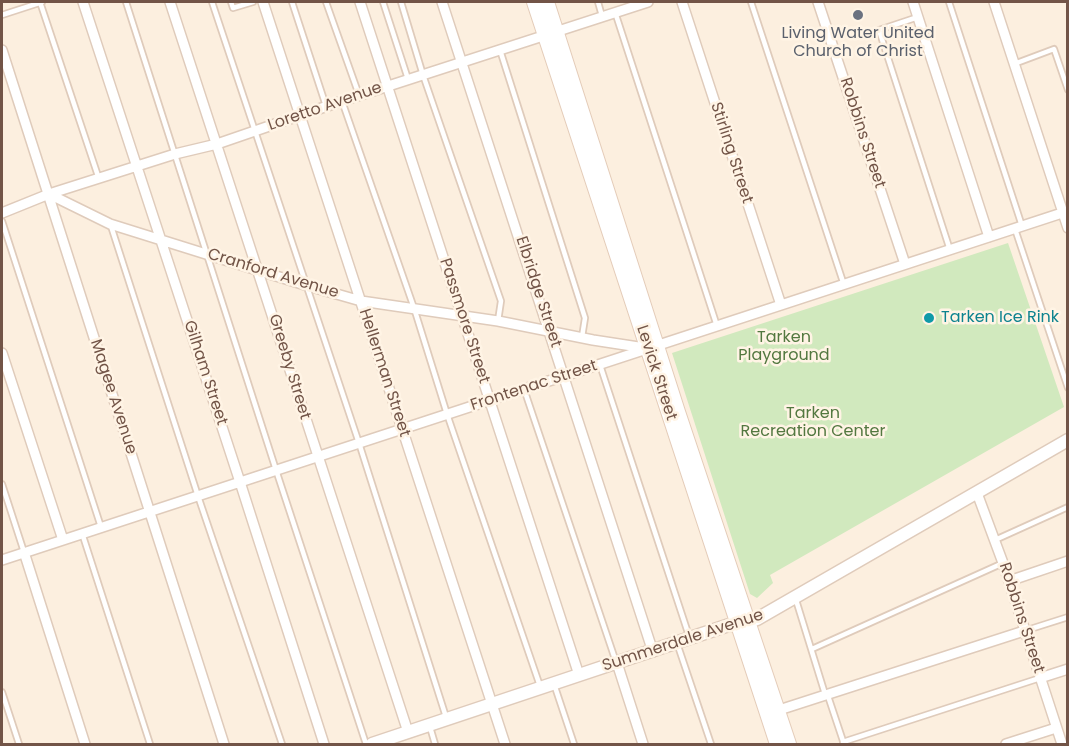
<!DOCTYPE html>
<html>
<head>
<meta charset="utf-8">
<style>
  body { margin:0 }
  #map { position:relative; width:1069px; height:746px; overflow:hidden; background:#fcefdf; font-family:Poppins,sans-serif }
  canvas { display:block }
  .frame { position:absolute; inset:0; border:3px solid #725447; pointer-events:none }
</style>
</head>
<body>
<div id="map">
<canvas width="1069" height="746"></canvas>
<div class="frame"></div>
</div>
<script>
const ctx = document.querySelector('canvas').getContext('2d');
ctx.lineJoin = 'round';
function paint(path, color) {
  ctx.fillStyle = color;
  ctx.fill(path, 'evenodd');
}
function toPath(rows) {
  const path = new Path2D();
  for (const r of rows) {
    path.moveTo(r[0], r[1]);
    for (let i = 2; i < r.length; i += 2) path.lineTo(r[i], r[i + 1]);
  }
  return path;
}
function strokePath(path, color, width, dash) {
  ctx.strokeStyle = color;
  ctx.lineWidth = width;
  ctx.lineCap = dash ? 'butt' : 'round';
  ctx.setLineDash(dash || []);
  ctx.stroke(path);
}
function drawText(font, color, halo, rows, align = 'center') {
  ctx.font = font + ' Poppins,sans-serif';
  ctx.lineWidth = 5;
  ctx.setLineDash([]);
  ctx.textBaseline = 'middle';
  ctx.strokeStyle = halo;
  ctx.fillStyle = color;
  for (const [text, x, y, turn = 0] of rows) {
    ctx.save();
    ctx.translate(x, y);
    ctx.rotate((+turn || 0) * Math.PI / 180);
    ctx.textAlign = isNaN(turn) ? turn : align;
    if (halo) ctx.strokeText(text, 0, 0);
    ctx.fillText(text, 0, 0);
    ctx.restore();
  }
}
paint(toPath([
  [1008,243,1064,407,770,575,773,583,757,598,750,594,672,353]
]), '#d1e9be');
const service = toPath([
  [40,2,99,179],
  [126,2,276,470,366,744],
  [212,2,359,443,446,717],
  [231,2,233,8,253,2],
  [292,2,326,106],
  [326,2,359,95],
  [383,2,408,79],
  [401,2,423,75,501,301,498,321],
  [598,2,602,16],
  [751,2,844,285],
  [949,2,1022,226],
  [615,12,717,326],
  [2,15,42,2],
  [918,17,879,30,950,250],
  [500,50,585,318,582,337],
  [1014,64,1054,49,1068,90],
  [342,101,414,308,447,414,540,686],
  [2,221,101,527],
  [111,226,198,496,282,744],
  [1015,229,1068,388],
  [600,365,689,636],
  [524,389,616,662],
  [2,484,24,552],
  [82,533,150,744],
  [995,540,1068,507],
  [796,600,825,694],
  [1024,631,1068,617],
  [677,643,711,744],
  [812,649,1003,563],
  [554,684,574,744],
  [2,692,19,744],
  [827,693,844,744],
  [430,727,435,744],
  [843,742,1040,678]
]);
const minor = toPath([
  [83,2,240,482,324,744],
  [170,2,408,732],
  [263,2,505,744],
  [360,2,579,675],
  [442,2,653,652],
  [682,2,781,305],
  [818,2,905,264],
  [913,2,989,237],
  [994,2,1068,228],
  [2,50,224,744],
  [49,194,110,224,305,285,361,301,498,321,593,340,645,348],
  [2,213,49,194,175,154,217,144,342,101,648,2],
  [2,353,63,540],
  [977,493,1003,563,1062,744],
  [24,552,85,744],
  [2,560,1068,211],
  [1009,581,1068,561],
  [617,663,643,744],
  [1040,678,1068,669],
  [779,710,1024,631],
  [1006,744,1056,728]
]);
const tertiary = toPath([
  [372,744,729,625,738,625,757,619,1068,440]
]);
const secondary = toPath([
  [534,2,777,744],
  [547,2,678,412,789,744]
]);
strokePath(service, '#dfcbbb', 8);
strokePath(minor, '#dfcbbb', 12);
strokePath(tertiary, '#dfcbbb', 15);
strokePath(secondary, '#e4ccb9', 16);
strokePath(service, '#fff', 4.5);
strokePath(minor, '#fff', 9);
strokePath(tertiary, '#fff', 12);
strokePath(secondary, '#fff', 14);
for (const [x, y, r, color] of [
  [858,15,6,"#6b7280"],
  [929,318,6,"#0f9aa8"]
]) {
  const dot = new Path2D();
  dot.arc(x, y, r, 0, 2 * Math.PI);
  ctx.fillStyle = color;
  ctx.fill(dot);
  strokePath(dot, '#fff4e5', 2);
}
drawText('16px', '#5b616d', '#fff4e5', [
  ["Living Water United",858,34],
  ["Church of Christ",858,52]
]);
drawText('16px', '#725447', '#fff4e5', [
  ["Loretto Avenue",325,107,-19],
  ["Robbins Street",862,133,72],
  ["Stirling Street",731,153,72],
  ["Cranford Avenue",273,274,17],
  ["Elbridge Street",538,292,72],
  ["Passmore Street",464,321,72],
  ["Greeby Street",289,367,73],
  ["Gilham Street",205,373,72],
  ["Hellerman Street",384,373,72],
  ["Levick Street",656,373,72],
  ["Frontenac Street",534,386,-18],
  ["Magee Avenue",113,397,72],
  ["Robbins Street",1021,618,72],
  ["Summerdale Avenue",683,641,-18]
]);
drawText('16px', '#0d838f', '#fff4e5', [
  ["Tarken Ice Rink",941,318]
], 'left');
drawText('16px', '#537840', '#fff4e5', [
  ["Tarken",784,338],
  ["Playground",784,356],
  ["Tarken",813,414],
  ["Recreation Center",813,432]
]);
</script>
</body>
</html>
